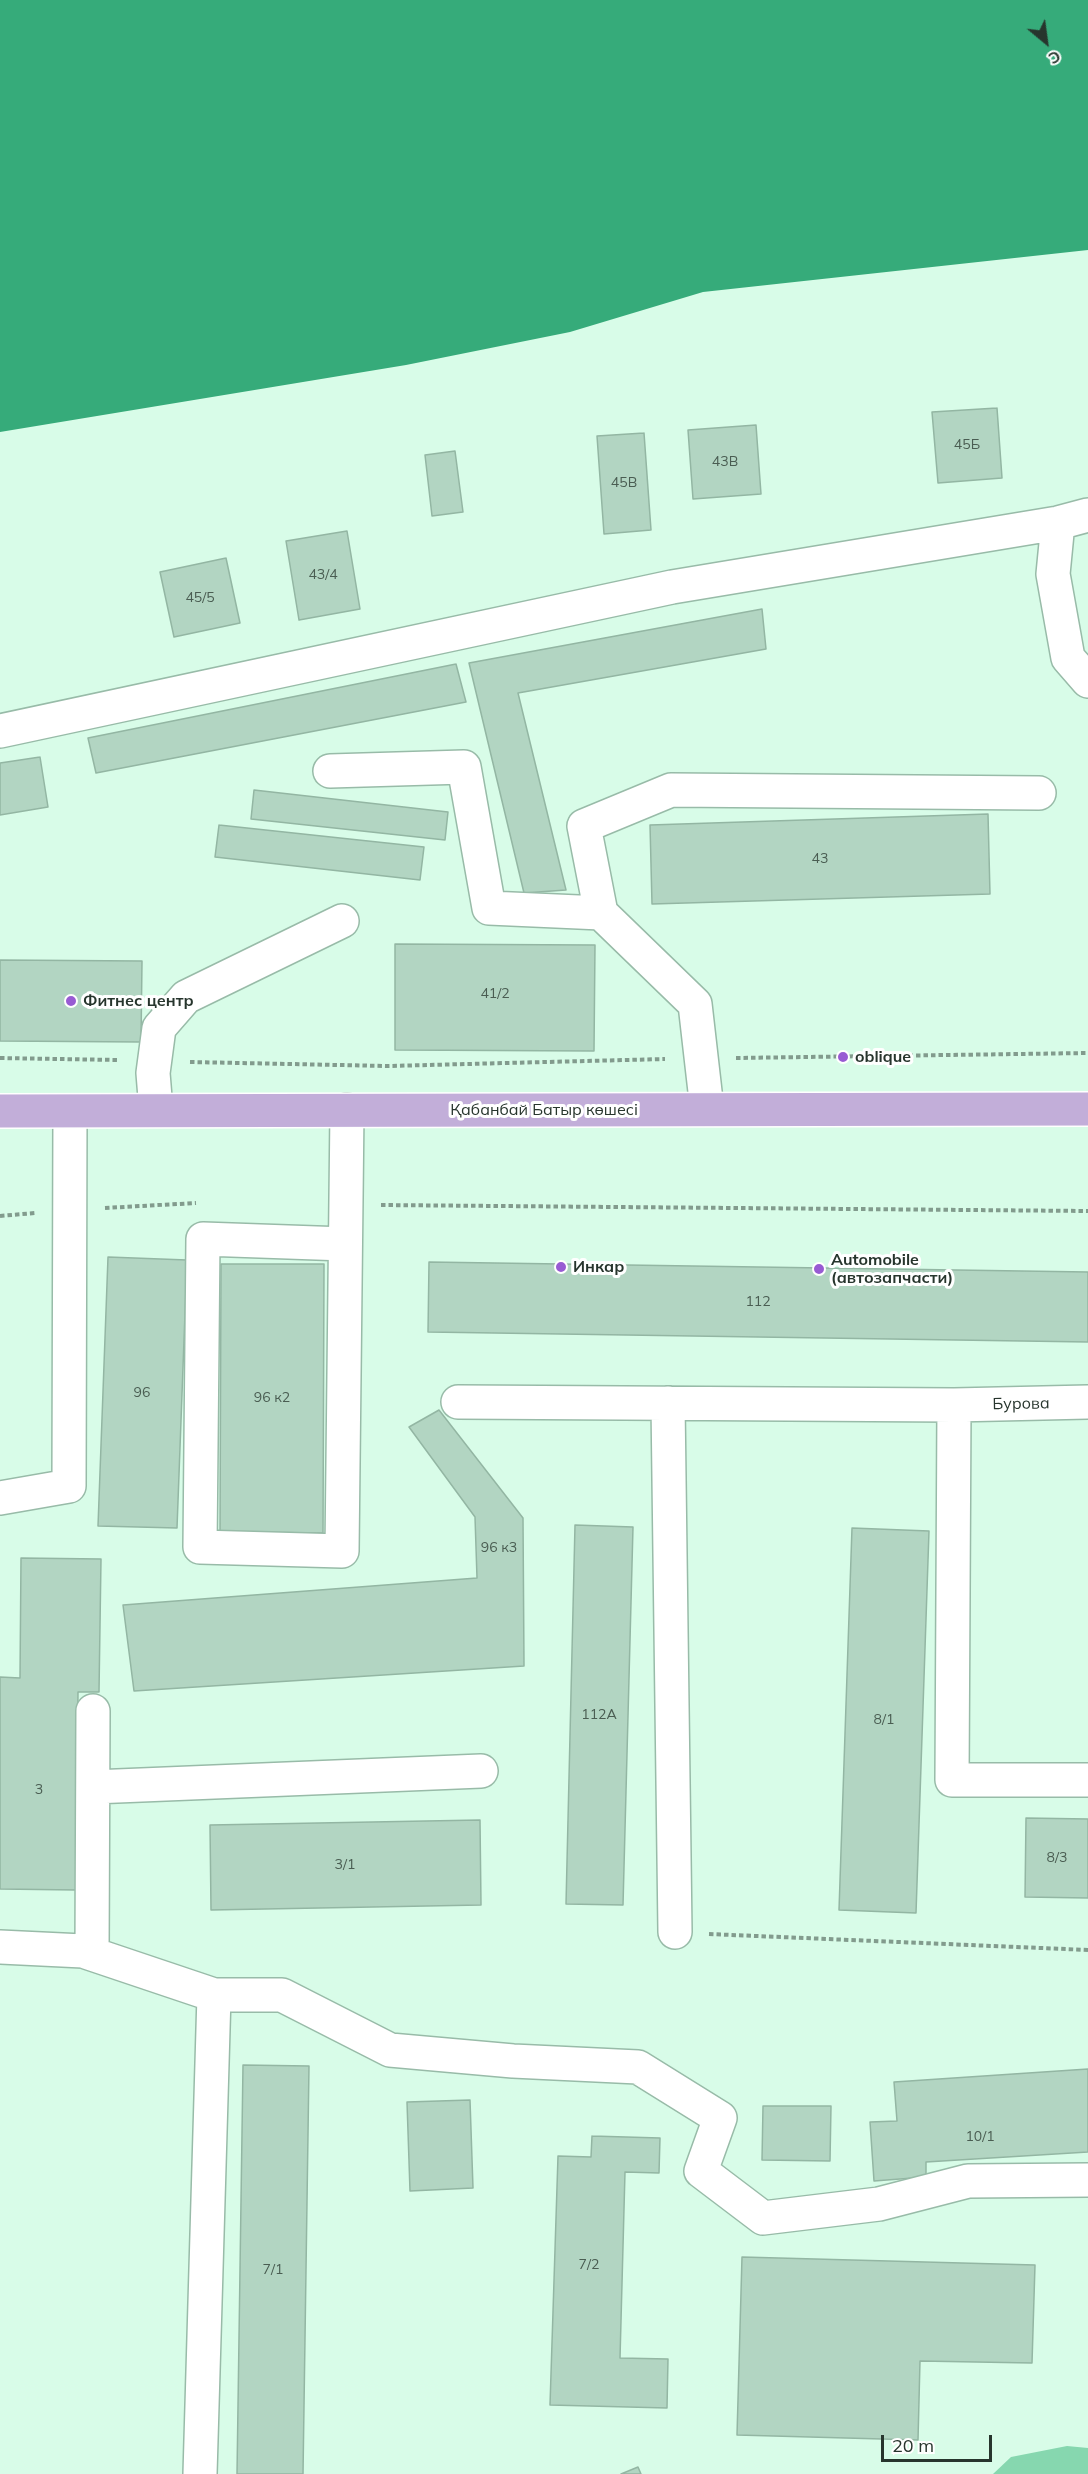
<!DOCTYPE html>
<html>
<head>
<meta charset="utf-8">
<style>
  body { margin:0 }
  #map { position:relative; width:1088px; height:2474px; overflow:hidden; background:#d8fce8; font-family:Mulish,sans-serif }
  canvas { display:block }
  .north { position:absolute; left:1016px; top:12px; width:60px; height:60px; -webkit-text-stroke:4px #fff; paint-order:stroke; rotate:151deg; font-size:16px; font-weight:700; line-height:24px; text-align:center; color:#27352d }
  .north::after { content:''; display:block; margin:auto; width:21px; height:27px; background:#27352d; clip-path:polygon(50% 0,100% 100%,50% 72%,0 100%) }
  .scale { position:absolute; left:881px; top:2435px; width:111px; height:27px; box-sizing:border-box; border:3px solid #27352d; border-top:0; padding-left:8px; font-size:18px; line-height:21px; white-space:nowrap; color:#27352d; -webkit-text-stroke:4px #fff; paint-order:stroke }
</style>
</head>
<body>
<div id="map">
<canvas width="1088" height="2474"></canvas>
<div class="north">С</div>
<div class="scale">20 m</div>
</div>
<script>
const ctx = document.querySelector('canvas').getContext('2d');
ctx.lineJoin = 'round';
function paint(path, color) {
  ctx.fillStyle = color;
  ctx.fill(path, 'evenodd');
}
function toPath(rows) {
  const path = new Path2D();
  for (const r of rows) {
    path.moveTo(r[0], r[1]);
    for (let i = 2; i < r.length; i += 2) path.lineTo(r[i], r[i + 1]);
  }
  return path;
}
function strokePath(path, color, width, dash) {
  ctx.strokeStyle = color;
  ctx.lineWidth = width;
  ctx.lineCap = dash ? 'butt' : 'round';
  ctx.setLineDash(dash || []);
  ctx.stroke(path);
}
function drawText(font, color, halo, rows, align = 'center') {
  ctx.font = font + ' Mulish,sans-serif';
  ctx.lineWidth = 6;
  ctx.setLineDash([]);
  ctx.textBaseline = 'middle';
  ctx.strokeStyle = halo;
  ctx.fillStyle = color;
  for (const [text, x, y, turn = 0] of rows) {
    ctx.save();
    ctx.translate(x, y);
    ctx.rotate((+turn || 0) * Math.PI / 180);
    ctx.textAlign = isNaN(turn) ? turn : align;
    if (halo) ctx.strokeText(text, 0, 0);
    ctx.fillText(text, 0, 0);
    ctx.restore();
  }
}
paint(toPath([
  [1067,2446,1088,2448,1088,2474,993,2474,1011,2457]
]), '#86d7af');
paint(toPath([
  [0,0,1088,0,1088,250,703,292,570,332,406,365,0,432]
]), '#36ab7a');
const building = toPath([
  [997,408,1002,478,938,483,932,412,997,408],
  [756,425,761,494,693,499,688,430,756,425],
  [644,433,651,530,604,534,597,436,644,433],
  [455,451,463,512,432,516,425,455,455,451],
  [347,531,360,609,299,620,286,541,347,531],
  [226,558,240,623,174,637,160,572,226,558],
  [762,609,766,649,518,693,566,890,524,893,469,663,762,609],
  [456,664,466,702,96,773,88,738,456,664],
  [40,757,48,807,0,815,0,763,40,757],
  [254,790,448,812,445,840,251,819,254,790],
  [988,814,990,894,652,904,650,825,988,814],
  [219,825,424,847,420,880,215,857,219,825],
  [395,944,595,945,594,1051,395,1050,395,944],
  [0,960,142,961,141,1042,0,1041,0,960],
  [108,1257,187,1260,177,1528,98,1526,108,1257],
  [429,1262,1088,1272,1088,1342,428,1332,429,1262],
  [221,1264,324,1264,323,1533,220,1532,221,1264],
  [439,1410,523,1518,524,1666,134,1691,123,1605,477,1578,475,1517,409,1427,439,1410],
  [575,1525,633,1527,623,1905,566,1904,575,1525],
  [852,1528,929,1531,916,1913,839,1910,852,1528],
  [21,1558,101,1559,99,1692,78,1692,76,1890,0,1889,0,1677,20,1678,21,1558],
  [1026,1818,1088,1819,1088,1898,1025,1897,1026,1818],
  [480,1820,481,1905,211,1910,210,1825,480,1820],
  [243,2065,309,2066,303,2474,237,2474,243,2065],
  [1088,2069,1088,2152,926,2162,926,2177,874,2181,870,2122,897,2121,894,2082,1088,2069],
  [470,2100,473,2188,410,2191,407,2102,470,2100],
  [763,2106,831,2106,830,2161,762,2160,763,2106],
  [592,2136,660,2138,659,2173,625,2172,620,2358,668,2359,667,2408,550,2405,558,2156,591,2157,592,2136],
  [742,2257,1035,2265,1032,2363,920,2361,918,2440,737,2435,742,2257],
  [638,2467,641,2474,621,2474,638,2467]
]);
paint(building, '#b2d5c2');
strokePath(building, '#93b6a3', 1.5);
const minor = toPath([
  [1058,523,1053,574,1068,658,1088,681],
  [0,731,672,587,1058,523,1088,515],
  [330,771,464,767,489,908,601,913],
  [707,1109,695,1004,601,913,584,826,671,790,1039,793],
  [156,1110,153,1073,159,1028,186,997,342,921],
  [345,1244,203,1239,200,1547,342,1551,347,1110],
  [458,1402,954,1405,952,1780,1088,1780],
  [668,1403,675,1932],
  [954,1405,1088,1402],
  [0,1498,69,1486,70,1111],
  [93,1787,481,1771],
  [0,1947,83,1951,214,1995,282,1995,390,2050,513,2061,638,2067,720,2118,701,2171,763,2218,879,2204,968,2181,1088,2180],
  [92,1954,93,1711],
  [200,2474,214,1995]
]);
const major = toPath([
  [0,1111,1088,1109]
]);
strokePath(minor, '#98bba8', 36);
strokePath(major, '#fff', 36);
strokePath(toPath([
  [0,1058,119,1060],
  [736,1058,1088,1053],
  [190,1062,388,1066,665,1059],
  [381,1205,1088,1211],
  [105,1208,196,1203],
  [0,1216,35,1213],
  [709,1934,1088,1950]
]), '#829b8d', 4, [4.5, 3]);
strokePath(minor, '#fff', 33);
strokePath(major, '#c2aed9', 33);
for (const [x, y, r, color] of [
  [71,1001,6,"#985bd3"],
  [843,1057,6,"#985bd3"],
  [561,1267,6,"#985bd3"],
  [819,1269,6,"#985bd3"]
]) {
  const dot = new Path2D();
  dot.arc(x, y, r, 0, 2 * Math.PI);
  ctx.fillStyle = color;
  ctx.fill(dot);
  strokePath(dot, '#fff', 2);
}
drawText('14px', '#4a5d52', null, [
  ["45Б",967,445],
  ["43В",725,462],
  ["45В",624,483],
  ["43/4",323,575],
  ["45/5",200,598],
  ["43",820,859],
  ["41/2",495,994],
  ["112",758,1302],
  ["96",142,1393],
  ["96 к2",272,1398],
  ["96 к3",499,1548],
  ["112А",599,1715],
  ["8/1",884,1720],
  ["3",39,1790],
  ["8/3",1057,1858],
  ["3/1",345,1865],
  ["10/1",980,2137],
  ["7/2",589,2265],
  ["7/1",273,2270]
]);
drawText('bold 16px', '#27352d', '#fff', [
  ["Фитнес центр",83,1001],
  ["oblique",855,1057],
  ["Automobile",831,1260],
  ["(автозапчасти)",831,1278],
  ["Инкар",573,1267]
], 'left');
drawText('16px', '#27352d', '#fff', [
  ["Қабанбай Батыр көшесі",544,1110],
  ["Бурова",1021,1404,-1]
]);
</script>
</body>
</html>
